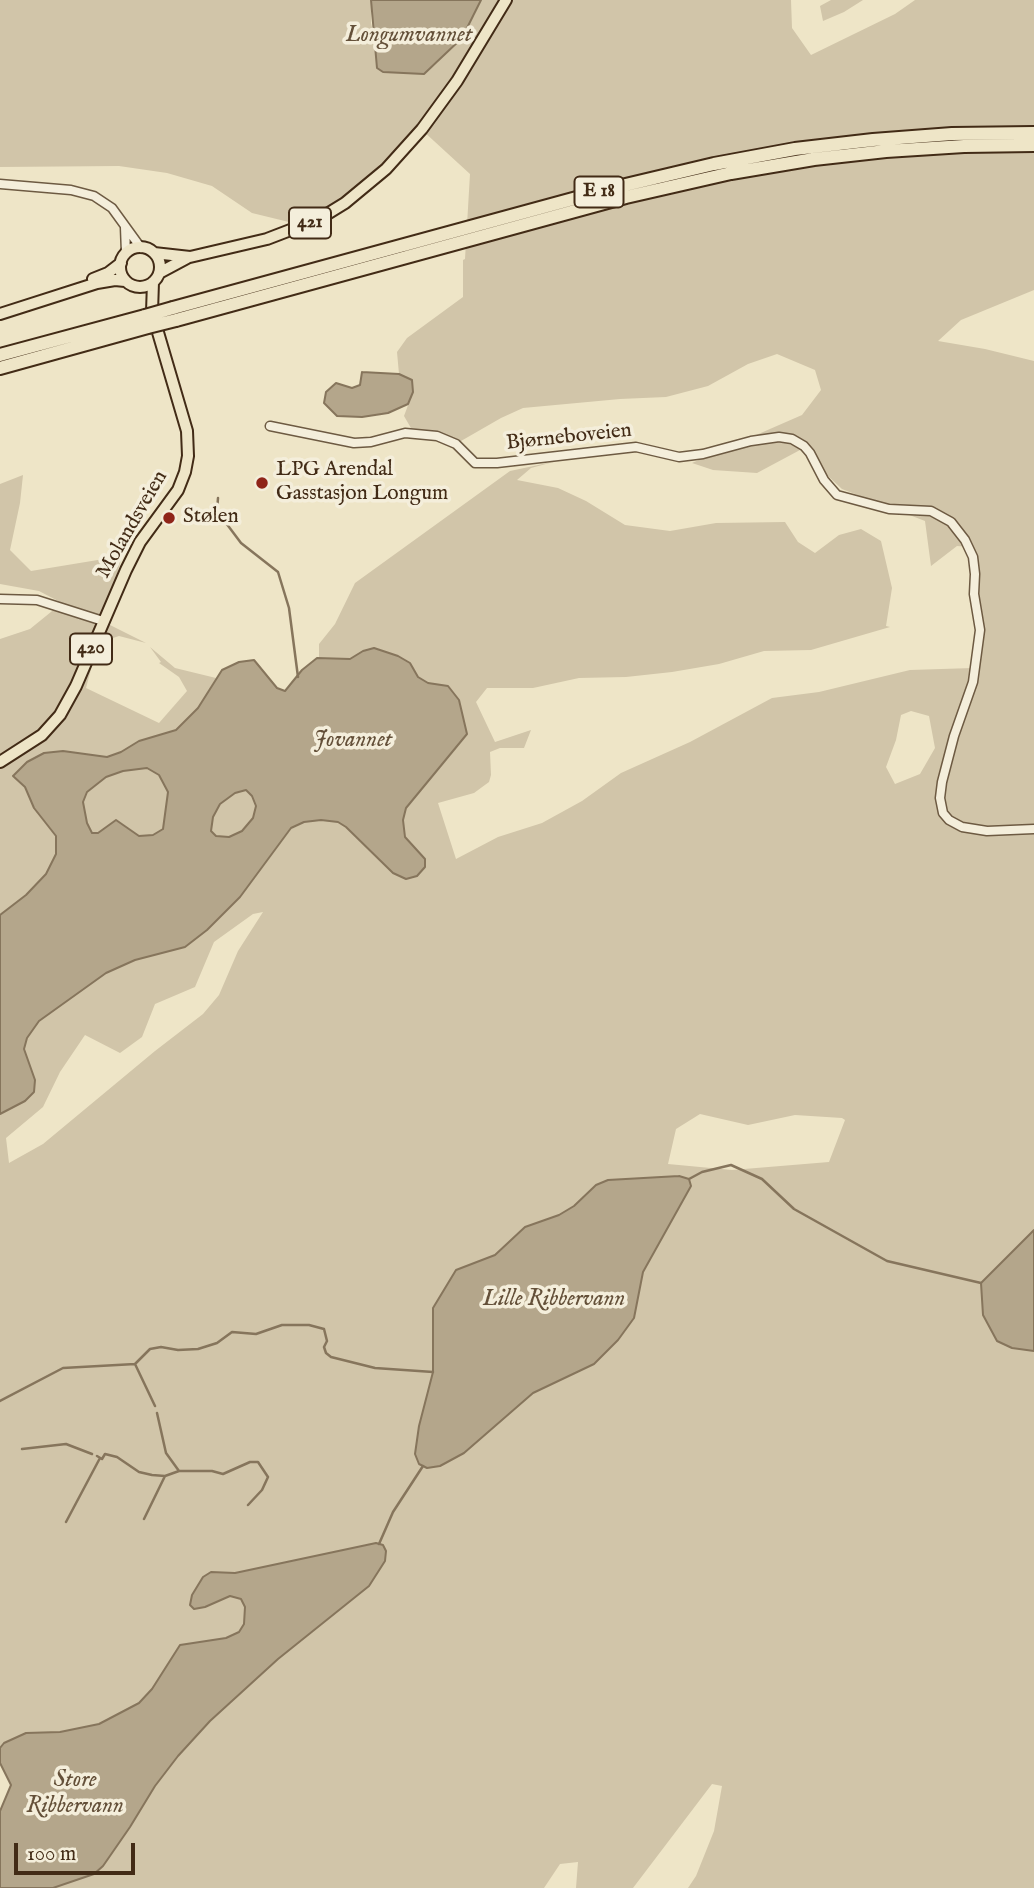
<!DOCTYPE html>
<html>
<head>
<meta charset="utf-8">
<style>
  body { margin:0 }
  #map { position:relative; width:1034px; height:1888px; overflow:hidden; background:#eee5c7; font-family:"IM FELL English",serif }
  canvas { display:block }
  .scale { position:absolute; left:14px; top:1843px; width:121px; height:32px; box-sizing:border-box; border:4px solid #422b16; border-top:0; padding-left:9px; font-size:21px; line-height:24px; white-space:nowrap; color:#422b16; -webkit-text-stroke:5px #f4eedb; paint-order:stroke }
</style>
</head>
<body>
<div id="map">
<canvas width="1034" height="1888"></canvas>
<div class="scale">100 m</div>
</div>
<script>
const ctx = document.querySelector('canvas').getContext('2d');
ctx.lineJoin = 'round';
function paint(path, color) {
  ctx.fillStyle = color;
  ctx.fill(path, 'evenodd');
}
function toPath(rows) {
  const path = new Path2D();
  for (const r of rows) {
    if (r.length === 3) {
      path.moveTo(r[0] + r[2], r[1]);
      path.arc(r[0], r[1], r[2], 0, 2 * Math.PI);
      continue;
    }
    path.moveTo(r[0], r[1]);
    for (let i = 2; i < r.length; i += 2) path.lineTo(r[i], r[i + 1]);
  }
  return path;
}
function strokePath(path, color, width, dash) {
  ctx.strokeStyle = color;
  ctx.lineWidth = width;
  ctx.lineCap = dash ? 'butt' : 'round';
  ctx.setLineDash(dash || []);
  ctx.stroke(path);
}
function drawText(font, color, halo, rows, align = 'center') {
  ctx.font = font + ' "IM FELL English",serif';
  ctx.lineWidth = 7;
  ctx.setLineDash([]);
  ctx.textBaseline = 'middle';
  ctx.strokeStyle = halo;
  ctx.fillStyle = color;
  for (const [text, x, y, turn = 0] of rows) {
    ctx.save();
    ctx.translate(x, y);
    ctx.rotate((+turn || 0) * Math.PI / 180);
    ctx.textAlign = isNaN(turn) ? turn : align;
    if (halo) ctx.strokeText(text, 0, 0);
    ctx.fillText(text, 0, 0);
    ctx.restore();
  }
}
paint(toPath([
  [0,0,371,0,371,23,383,72,424,74,437,63,474,16,481,0,791,0,792,28,811,55,895,14,915,0,1034,0,1034,290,961,320,938,341,985,349,1034,361,1034,1230,981,1283,983,1315,997,1341,1012,1348,1034,1351,1034,1888,688,1888,696,1876,714,1831,722,1786,712,1784,633,1888,576,1888,578,1862,560,1864,544,1888,53,1888,94,1874,103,1866,130,1827,155,1786,178,1756,210,1721,278,1659,369,1586,385,1561,386,1551,376,1543,235,1573,211,1572,203,1578,192,1595,205,1607,230,1596,241,1599,245,1607,244,1624,239,1632,226,1638,180,1645,152,1689,139,1703,99,1724,60,1732,26,1733,4,1743,0,1748,0,1114,25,1101,35,1080,24,1049,27,1038,39,1021,106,973,135,960,185,947,207,930,240,897,291,829,304,822,321,820,338,822,425,867,425,859,405,837,403,820,406,808,467,735,459,701,447,686,428,683,418,677,410,663,363,651,350,659,319,658,319,644,335,624,355,583,510,471,557,461,531,468,517,480,558,488,586,501,625,525,670,531,716,523,785,522,798,542,815,553,839,535,861,529,881,541,892,588,886,626,890,627,811,650,764,651,719,664,672,672,626,677,579,678,533,688,487,688,476,702,495,742,531,730,524,748,500,748,490,752,491,775,489,782,474,793,438,803,456,859,498,837,542,823,582,801,621,773,690,742,772,698,819,692,910,670,973,668,980,636,969,547,957,546,931,566,925,521,842,489,800,450,757,473,713,470,692,463,802,415,821,390,815,370,777,354,748,364,708,386,666,397,620,399,523,408,501,418,461,441,415,435,404,416,413,392,412,380,399,374,397,352,407,338,463,297,463,260,465,259,470,174,422,130,372,176,331,205,326,213,293,223,252,213,212,186,167,173,119,166,0,167],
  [911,711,929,716,935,748,920,774,895,784,886,767,896,740,901,715],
  [263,912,238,951,219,995,203,1014,155,1051,43,1144,9,1163,6,1138,43,1107,60,1072,85,1035,120,1053,142,1037,155,1004,195,987,214,942,253,914],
  [700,1114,748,1125,795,1115,842,1118,845,1120,829,1162,732,1170,668,1164,676,1129],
  [679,1176,691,1186,643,1272,639,1292,594,1364,533,1393,499,1420,427,1468,419,1464,433,1372,432,1330,456,1270,495,1255,525,1227,559,1215,574,1206,596,1185,608,1180],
  [831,0,863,0,844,12,823,21,820,6],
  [23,475,20,503,10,550,31,571,122,556,104,622,146,643,119,636,98,643,86,688,159,723,187,691,179,677,159,663,161,662,150,647,175,668,216,678,198,708,176,730,139,741,121,752,107,757,63,751,13,775,25,787,34,808,56,836,56,854,46,874,26,895,0,915,0,639,30,629,62,603,39,591,0,584,0,484],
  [147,768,159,775,168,792,163,829,153,835,139,836,120,822,98,833,92,833,87,823,83,802,87,792,106,777,123,771],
  [246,790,252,796,256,806,253,818,242,831,229,837,216,837,211,831,213,817,220,804,235,793]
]), '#d1c5a9');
const water = toPath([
  [371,0,481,0,462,38,424,74,383,72,377,68,371,0],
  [362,372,399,374,412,380,413,392,408,404,388,413,362,417,337,416,324,403,326,392,336,383,352,388,360,385,362,372],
  [374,648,398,656,410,663,418,677,428,683,448,686,459,700,467,734,406,808,403,820,405,837,425,859,425,867,417,876,406,879,393,873,346,827,338,822,321,820,304,822,291,828,240,897,207,930,185,947,135,960,106,973,39,1021,27,1038,24,1049,35,1080,34,1092,25,1101,0,1114,0,915,26,895,46,874,56,854,56,836,34,808,25,787,13,776,27,762,44,753,63,751,107,757,121,752,139,741,176,730,198,708,222,670,239,662,254,660,277,688,285,691,302,670,317,658,350,659,363,651,374,648],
  [147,768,159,775,168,792,163,829,153,835,139,836,116,820,98,833,92,833,87,823,83,802,87,792,106,777,123,771,147,768],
  [246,790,252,796,256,806,253,818,242,831,229,837,216,836,211,831,213,817,220,804,235,793,246,790],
  [679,1176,689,1179,691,1186,643,1272,634,1318,618,1340,594,1364,533,1393,464,1453,440,1466,427,1468,419,1464,415,1454,419,1426,433,1372,433,1308,456,1270,495,1255,525,1227,559,1215,574,1206,596,1185,608,1180,679,1176],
  [1034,1230,1034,1351,1012,1348,997,1341,983,1315,981,1283,1034,1230],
  [376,1543,383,1545,386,1551,385,1561,369,1586,278,1659,210,1721,178,1756,155,1786,130,1827,103,1866,94,1874,53,1888,0,1888,0,1811,11,1785,0,1763,0,1748,4,1743,26,1733,60,1732,99,1724,139,1703,152,1689,180,1645,226,1638,239,1632,244,1624,245,1607,241,1599,230,1596,205,1607,194,1609,190,1605,192,1595,203,1577,211,1572,235,1573,376,1543]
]);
paint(water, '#b4a68b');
strokePath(water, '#86755c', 2);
strokePath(toPath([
  [218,498,217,511,241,543,278,572,289,608,298,677],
  [689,1179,702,1172,731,1165,762,1179,794,1209,887,1261,981,1283],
  [135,1364,155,1406],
  [0,1401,63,1368,135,1364,150,1349,161,1347,178,1350,198,1349,217,1343,232,1332,256,1334,282,1325,309,1325,324,1329,327,1341,324,1347,326,1353,331,1357,375,1368,433,1372],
  [157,1413,166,1453,179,1471,212,1471,223,1474,250,1462,258,1462,268,1477,262,1490,248,1505],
  [22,1449,66,1444,92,1454],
  [97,1456,102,1459,105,1454,117,1457,139,1472,152,1475,165,1476,179,1471],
  [144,1519,165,1476],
  [66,1522,100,1458],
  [379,1544,393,1512,423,1466]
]), '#86755c', 2.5);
const minor = toPath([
  [0,184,71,190,94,196,112,208,141,248],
  [125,227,126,253],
  [270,426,354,443,371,442,405,433,437,436,456,444,475,463,497,463,636,447,679,457,703,454,751,441,779,437,792,439,804,446,810,453,824,480,837,495,889,509,931,511,951,522,965,540,973,557,975,574,974,594,980,630,973,682,954,736,942,782,940,798,943,813,949,820,962,827,987,831,1034,829],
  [0,599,37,600,103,621]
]);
const major = toPath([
  [140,267,20],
  [154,253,190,257,267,239,319,219,345,203,386,169,422,129,457,81,506,0],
  [159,273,187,258],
  [93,279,108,273,121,263],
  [0,314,97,283,115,280,125,281],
  [0,762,42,735,60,715,76,686,126,570,140,542,178,490,185,472,188,456,187,431,152,312,153,282]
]);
const highway = toPath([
  [173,308,617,187,714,164,795,149,873,140,952,134,1034,133],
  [176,320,626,197,731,173,814,159,886,151,964,146,1034,145],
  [0,355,145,316],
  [0,368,148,327]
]);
strokePath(minor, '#6d5a42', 11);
strokePath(major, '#422b16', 14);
strokePath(highway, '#422b16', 16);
strokePath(minor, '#f4eedb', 8);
strokePath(major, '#eee5c7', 10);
strokePath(highway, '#eee5c7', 12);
const highwayBridge = toPath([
  [145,316,173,308],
  [148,327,176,320]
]);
strokePath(highwayBridge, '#422b16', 16, []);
strokePath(highwayBridge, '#eee5c7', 12);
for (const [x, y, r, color] of [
  [262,483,7,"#8f2418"],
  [169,518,7,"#8f2418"]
]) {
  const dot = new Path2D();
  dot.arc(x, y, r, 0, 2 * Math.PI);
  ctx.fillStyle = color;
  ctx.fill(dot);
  strokePath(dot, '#f4eedb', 2.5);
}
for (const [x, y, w] of [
  [599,192,49],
  [310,223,42],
  [91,649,42]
]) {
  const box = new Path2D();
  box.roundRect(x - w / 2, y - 15.5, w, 31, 5);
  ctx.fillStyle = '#f4eedb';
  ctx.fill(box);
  strokePath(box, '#422b16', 2);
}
drawText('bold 19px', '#422b16', null, [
  ["E 18",599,192],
  ["421",310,223],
  ["420",91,649]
]);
drawText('21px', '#422b16', '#f4eedb', [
  ["Bjørneboveien",569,438,-6],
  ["Molandsveien",133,525,-60]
]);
drawText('21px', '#422b16', '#f4eedb', [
  ["LPG Arendal",276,471],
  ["Gasstasjon Longum",276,495],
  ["Stølen",183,518]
], 'left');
drawText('italic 23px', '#645039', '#f4eedb', [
  ["Longumvannet",409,36],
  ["Jovannet",353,741],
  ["Lille Ribbervann",554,1300],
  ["Store",75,1781],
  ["Ribbervann",75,1807]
]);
</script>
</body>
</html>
